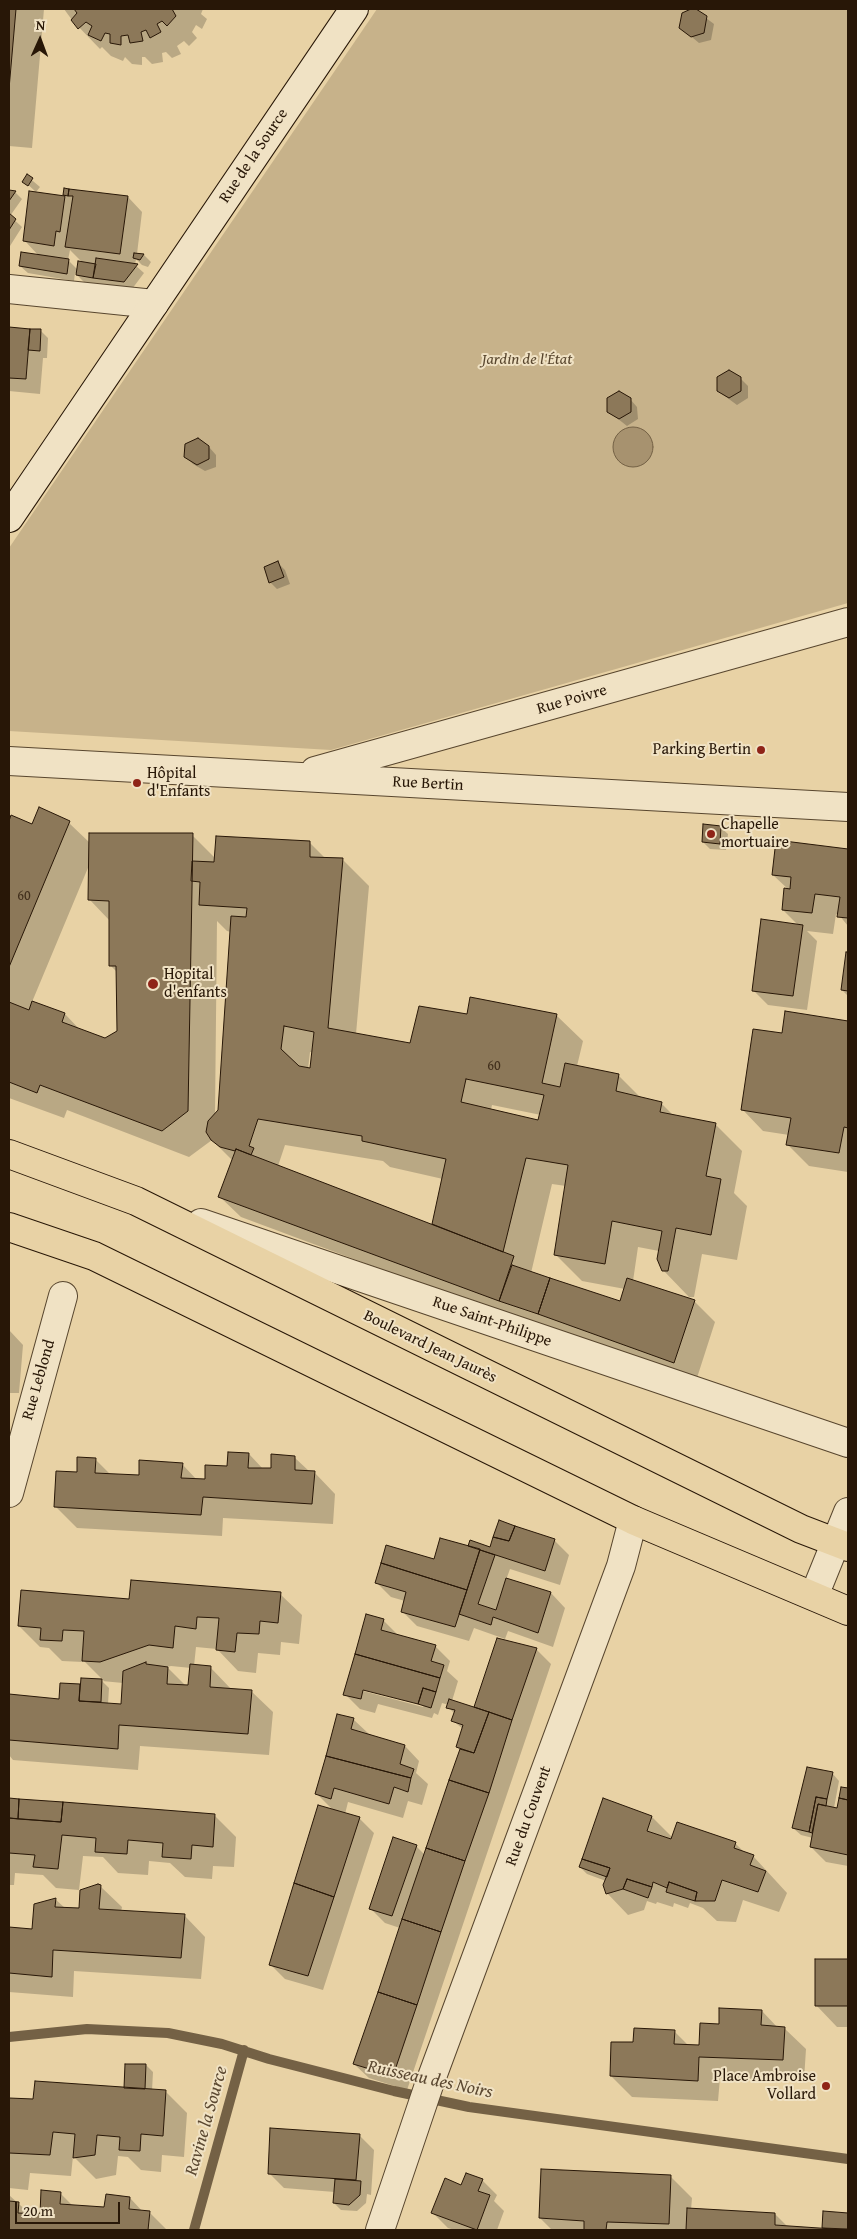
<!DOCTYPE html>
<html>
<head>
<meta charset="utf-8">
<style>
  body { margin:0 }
  #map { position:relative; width:857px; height:2239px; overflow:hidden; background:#e8d2a5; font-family:"Gentium Book Plus",serif }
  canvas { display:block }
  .frame { position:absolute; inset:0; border:10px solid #281707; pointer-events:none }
  .north { position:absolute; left:15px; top:15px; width:50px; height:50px; -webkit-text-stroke:4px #f0e2c4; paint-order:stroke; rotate:2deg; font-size:14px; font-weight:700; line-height:20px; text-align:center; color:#281707 }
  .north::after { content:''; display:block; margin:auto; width:18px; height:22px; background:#281707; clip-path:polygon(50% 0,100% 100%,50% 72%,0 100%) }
  .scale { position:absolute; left:15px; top:2202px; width:105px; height:22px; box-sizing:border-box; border:2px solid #281707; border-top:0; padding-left:6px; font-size:15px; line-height:18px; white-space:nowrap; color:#281707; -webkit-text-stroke:4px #f0e2c4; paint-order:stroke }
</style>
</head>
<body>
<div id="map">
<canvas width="857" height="2239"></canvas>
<div class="frame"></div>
<div class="north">N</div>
<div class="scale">20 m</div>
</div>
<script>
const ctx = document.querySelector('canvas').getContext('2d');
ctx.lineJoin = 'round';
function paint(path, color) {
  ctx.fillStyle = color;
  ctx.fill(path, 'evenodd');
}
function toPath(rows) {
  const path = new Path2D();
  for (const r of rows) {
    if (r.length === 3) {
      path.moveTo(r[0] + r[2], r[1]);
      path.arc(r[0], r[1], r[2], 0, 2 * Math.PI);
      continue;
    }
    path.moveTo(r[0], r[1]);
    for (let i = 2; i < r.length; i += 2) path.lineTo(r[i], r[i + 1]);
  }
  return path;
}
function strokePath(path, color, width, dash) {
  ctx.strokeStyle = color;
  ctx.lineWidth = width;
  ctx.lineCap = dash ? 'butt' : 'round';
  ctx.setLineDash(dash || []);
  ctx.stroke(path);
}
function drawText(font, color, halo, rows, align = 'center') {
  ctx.font = font + ' "Gentium Book Plus",serif';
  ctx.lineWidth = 4;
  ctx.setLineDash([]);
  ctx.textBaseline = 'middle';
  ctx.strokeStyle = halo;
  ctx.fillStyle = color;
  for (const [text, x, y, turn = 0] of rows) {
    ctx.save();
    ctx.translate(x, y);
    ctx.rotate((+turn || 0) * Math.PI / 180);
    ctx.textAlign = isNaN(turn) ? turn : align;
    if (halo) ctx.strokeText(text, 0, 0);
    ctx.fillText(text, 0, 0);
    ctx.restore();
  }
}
paint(toPath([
  [377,9,848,9,848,603,331,750,9,731,9,548]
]), '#c7b28a');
const water = toPath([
  [633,447,20]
]);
paint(water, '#a7926f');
strokePath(water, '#746145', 1);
paint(toPath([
  [9,9,44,9,32,148,9,146],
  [64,9,210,9,203,9,201,14,207,19,202,29,196,25,192,32,197,38,189,46,184,41,177,46,181,54,172,58,166,52,162,53,163,62,152,64,145,57,142,57,142,65,132,64,125,57,123,61,111,56,102,47,100,49,72,20],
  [694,9,714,24,711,40,699,43,680,27,683,14],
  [27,176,40,187,36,192,24,181],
  [9,191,15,192,22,199,10,216,22,227,10,246,9,245],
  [30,192,67,197,64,195,128,197,142,212,137,254,144,255,151,262,148,267,142,265,136,259,135,265,144,273,132,289,84,282,75,273,74,281,28,273,20,266,39,256,24,240],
  [70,250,83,263,78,270,68,260],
  [9,329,41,331,48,338,47,358,43,358,40,394,9,391],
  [740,378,748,386,748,398,737,405,718,391],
  [630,399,637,407,638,419,627,426,608,411],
  [209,447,216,455,216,467,205,471,193,464,186,457],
  [278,563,285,570,290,584,277,589,270,582],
  [12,816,33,826,69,823,90,843,192,835,215,858,310,843,326,859,342,859,369,886,356,1034,411,1044,468,1016,556,1015,583,1041,577,1066,618,1075,641,1098,661,1103,674,1116,715,1124,742,1151,734,1193,747,1206,737,1260,702,1254,694,1297,689,1297,663,1270,659,1251,638,1247,633,1281,694,1301,715,1322,695,1384,561,1335,554,1328,521,1317,520,1321,241,1217,219,1196,233,1161,212,1140,189,1157,67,1110,64,1118,9,1098,9,824],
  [90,863,90,900,110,921,111,966,117,972,118,1031,105,1040,81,1031,65,1014,32,1002],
  [217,921,227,931,231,932,219,1111,215,1115],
  [310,1052,313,1052,311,1069,308,1069],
  [492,1105,541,1115,539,1121,491,1110],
  [285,1145,383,1161,390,1167,443,1179,433,1226,278,1166],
  [552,1184,566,1186,555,1254,582,1281,625,1289,620,1303,531,1273],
  [720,827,728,834,726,850,710,849,703,842],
  [777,842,848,850,848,926,839,915,836,914,833,934,807,931,817,941,807,1010,768,1005,753,990,799,926,783,910,789,890,773,875],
  [847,953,848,953,848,996,842,990],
  [786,1013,848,1022,848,1172,809,1166,788,1145,789,1135,763,1131,742,1109,783,1034],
  [9,1330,23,1345,19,1393,9,1393],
  [249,1454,264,1470,272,1470,294,1457,310,1472,314,1472,335,1494,333,1524,223,1518,222,1536,77,1528,55,1506,78,1473,96,1460,111,1475,140,1477,182,1464,197,1480,205,1480],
  [554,1540,569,1555,560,1585,510,1569,506,1580,551,1593,565,1608,553,1647,508,1631,505,1639,474,1628,469,1641,417,1626,402,1611,405,1601,391,1597,376,1582,469,1547,490,1549],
  [280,1594,302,1615,299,1644,281,1642,280,1655,258,1653,256,1673,238,1671,217,1649,196,1647,194,1666,210,1667,232,1690,251,1691,273,1712,269,1755,140,1746,138,1770,13,1760,9,1755,9,1696,60,1700,79,1685,81,1687,82,1679,104,1681,83,1660,83,1662,62,1661,49,1648,40,1647,19,1626,130,1601],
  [171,1666,191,1668,190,1687,186,1686,167,1667],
  [102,1681,123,1683,122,1705,108,1704,109,1688],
  [383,1620,398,1635,435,1646,450,1661,447,1671,458,1681,452,1701,475,1709,498,1639,536,1649,551,1664,407,2090,369,2078,354,2064,400,1928,385,1923,371,1909,416,1846,425,1855,460,1750,457,1747,463,1729,452,1720,455,1714,448,1707,449,1705,442,1703,438,1715,434,1713,432,1718,378,1704,375,1713,360,1709,345,1694],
  [363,1688,424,1705,423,1707,363,1691],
  [338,1715,354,1720,369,1734,405,1746,419,1761,416,1773,428,1784,422,1805,408,1801,403,1818,348,1802,345,1814,359,1818,374,1833,323,1990,285,1979,270,1964,334,1811,317,1794],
  [832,1773,839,1781,834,1808,838,1809,842,1788,848,1790,848,1866,826,1862,811,1847,813,1838,801,1835,793,1828],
  [9,1799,215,1816,236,1837,234,1867,213,1866,212,1879,185,1877,170,1863,149,1861,148,1875,118,1873,103,1857,83,1856,79,1890,56,1888,43,1875,15,1873,14,1885,9,1885],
  [652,1817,673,1838,678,1824,736,1844,746,1854,753,1856,787,1893,779,1912,743,1900,736,1922,717,1921,703,1908,690,1903,688,1908,674,1903,673,1907,657,1902,656,1904,647,1901,644,1910,628,1915,607,1893,606,1881,587,1874,580,1867],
  [100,1886,122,1907,121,1912,184,1915,205,1937,201,1979,74,1971,73,1997,9,1992,9,1929,33,1930,55,1899,65,1908,80,1909],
  [816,1960,848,1961,848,2027,837,2027,816,2005],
  [762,2011,778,2028,784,2028,806,2049,804,2080,720,2078,718,2101,632,2097,611,2076,634,2044,674,2031,689,2046,700,2046,720,2025],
  [146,2065,153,2072,152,2091,166,2092,187,2113,184,2157,162,2155,161,2172,141,2170,128,2157,118,2156,116,2175,96,2179,73,2156,71,2176,30,2173,28,2190,9,2188,9,2099,35,2100,125,2089],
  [359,2135,374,2150,371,2195,367,2194,366,2203,357,2211,341,2210,334,2203,335,2192,284,2188,269,2173],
  [670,2176,692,2198,691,2210,775,2214,788,2227,823,2229,824,2213,848,2214,848,2230,552,2230,540,2218],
  [482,2180,497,2195,494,2201,504,2211,497,2230,455,2230,448,2228,433,2213,461,2186],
  [60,2193,73,2206,105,2208,130,2198,143,2212,149,2212,167,2230,9,2230,9,2195,31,2215,41,2215]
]), '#0003');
strokePath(toPath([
  [9,2037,87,2029,168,2033,222,2044,269,2059,394,2091,469,2107,848,2159],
  [194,2230,244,2050]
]), '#746145', 10);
const building = toPath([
  [9,9,16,9,9,89,9,9],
  [74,9,172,9,176,16,167,26,162,21,157,24,161,32,150,38,146,30,141,32,143,41,130,43,128,35,121,36,121,45,110,43,110,34,105,33,101,41,88,35,92,26,86,22,78,29,71,20,77,13,74,9],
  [691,9,696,9,707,16,704,33,691,37,679,28,682,13,691,9],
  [27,174,33,178,28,186,22,182,27,174],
  [64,188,69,189,68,196,63,195,64,188],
  [69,189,128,196,120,254,65,247,73,196,68,196,69,189],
  [9,190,16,191,9,201,9,190],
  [29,191,65,196,60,232,56,231,54,246,23,241,29,191],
  [9,213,16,219,9,230,9,213],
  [21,252,69,259,67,274,19,266,21,252],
  [134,253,144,254,140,260,133,258,134,253],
  [96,258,138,264,124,282,93,278,96,258],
  [78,261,96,264,93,278,76,275,78,261],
  [9,327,30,329,26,379,9,378,9,327],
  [30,329,41,329,40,351,28,350,30,329],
  [729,370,741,377,741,391,729,398,717,391,717,377,729,370],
  [619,391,631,398,631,412,619,419,607,412,607,398,619,391],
  [198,438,209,446,209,459,197,465,184,457,185,444,198,438],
  [278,561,284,577,269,583,264,567,278,561],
  [39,807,70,821,9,967,9,821,11,815,32,824,39,807],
  [703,824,721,826,720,844,702,842,703,824],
  [89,833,193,833,188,1111,162,1131,40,1085,37,1093,9,1082,9,1002,29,1010,32,1001,65,1013,62,1022,105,1038,117,1031,116,966,109,966,109,901,88,900,89,833],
  [216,836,310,841,310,857,343,858,328,1028,410,1043,419,1006,467,1014,470,997,557,1014,542,1083,560,1087,565,1063,619,1074,616,1091,662,1102,660,1112,716,1123,706,1176,721,1179,711,1235,676,1228,668,1271,662,1271,657,1259,662,1231,612,1221,605,1264,554,1255,568,1165,526,1158,503,1252,432,1224,446,1159,362,1141,362,1136,258,1119,249,1146,254,1148,251,1155,236,1149,235,1151,220,1147,211,1140,206,1132,208,1121,218,1110,231,916,246,917,247,908,199,905,200,882,191,881,192,861,214,862,216,836],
  [284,1026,314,1032,310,1068,299,1066,281,1049,284,1026],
  [466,1079,544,1095,538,1120,461,1102,466,1079],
  [776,840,848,849,848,918,837,917,840,897,815,894,812,913,782,910,784,888,790,889,791,877,772,875,776,840],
  [761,919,803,925,793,996,752,991,761,919],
  [846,952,848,952,848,991,841,990,846,952],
  [785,1011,848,1021,848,1128,844,1127,839,1153,786,1145,791,1118,741,1110,753,1029,782,1033,785,1011],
  [236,1149,514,1256,499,1301,218,1197,236,1149],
  [512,1265,550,1278,538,1314,499,1301,512,1265],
  [550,1278,620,1301,627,1278,695,1300,674,1363,538,1314,550,1278],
  [228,1452,249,1453,248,1468,271,1468,271,1454,295,1456,295,1470,315,1471,312,1504,203,1497,201,1515,54,1507,56,1471,77,1472,77,1457,96,1458,95,1473,139,1475,139,1460,183,1463,181,1478,205,1479,205,1465,227,1466,228,1452],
  [499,1520,515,1526,509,1541,493,1537,499,1520],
  [515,1526,555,1539,545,1571,468,1546,470,1540,490,1547,493,1537,509,1541,515,1526],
  [440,1538,480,1549,467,1590,381,1563,386,1545,434,1559,440,1538],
  [480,1550,495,1555,478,1604,496,1610,506,1578,551,1592,538,1633,493,1617,491,1625,459,1614,480,1550],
  [381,1563,467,1590,455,1627,401,1612,406,1592,375,1583,381,1563],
  [131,1580,281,1592,278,1623,260,1621,259,1634,237,1633,235,1652,216,1650,219,1618,197,1617,196,1629,175,1626,173,1648,149,1645,100,1662,82,1661,84,1631,63,1630,62,1641,40,1640,41,1628,18,1626,21,1590,129,1599,131,1580],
  [366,1614,384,1619,381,1630,436,1645,431,1661,444,1665,440,1678,355,1654,366,1614],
  [497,1638,537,1648,512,1720,474,1707,497,1638],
  [355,1654,440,1678,436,1692,423,1688,418,1704,363,1690,361,1699,343,1695,355,1654],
  [146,1662,146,1664,168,1667,167,1684,188,1685,190,1664,211,1666,210,1687,252,1690,248,1734,119,1725,118,1749,9,1740,9,1694,59,1699,60,1683,80,1684,79,1701,121,1704,123,1671,146,1662],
  [81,1678,102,1679,101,1702,79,1701,81,1678],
  [423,1688,436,1692,431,1708,418,1704,423,1688],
  [449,1699,489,1712,474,1753,456,1747,463,1725,451,1721,455,1710,446,1708,449,1699],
  [489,1712,512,1720,489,1793,449,1780,460,1749,474,1753,489,1712],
  [337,1714,354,1718,351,1729,405,1745,400,1764,414,1769,411,1778,326,1756,337,1714],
  [326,1756,411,1778,408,1792,394,1787,389,1804,334,1788,331,1799,315,1794,326,1756],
  [807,1767,833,1772,827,1799,816,1797,809,1832,792,1828,807,1767],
  [449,1780,489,1793,465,1861,426,1848,449,1780],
  [841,1787,848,1788,848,1800,839,1798,841,1787],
  [816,1797,827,1799,826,1806,818,1804,812,1833,809,1832,816,1797],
  [9,1798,19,1799,18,1819,9,1818,9,1798],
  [603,1798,652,1816,647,1831,671,1839,677,1822,736,1842,734,1848,754,1855,750,1865,766,1871,758,1892,722,1880,715,1901,695,1901,697,1892,669,1882,667,1888,653,1882,652,1887,627,1879,623,1889,606,1894,603,1885,610,1868,582,1859,603,1798],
  [839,1798,848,1800,848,1855,810,1847,818,1804,837,1808,839,1798],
  [19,1799,63,1802,61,1822,18,1819,19,1799],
  [63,1802,215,1814,213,1847,192,1845,191,1859,162,1857,163,1843,128,1840,127,1854,95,1852,96,1838,62,1835,58,1869,33,1867,35,1855,9,1853,9,1818,61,1822,63,1802],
  [318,1805,360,1817,334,1897,294,1883,318,1805],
  [393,1837,417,1845,392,1916,369,1909,393,1837],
  [426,1848,465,1861,441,1932,402,1919,426,1848],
  [582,1859,610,1868,607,1877,579,1867,582,1859],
  [627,1879,652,1887,648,1898,623,1889,627,1879],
  [669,1882,697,1892,695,1901,666,1892,669,1882],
  [294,1883,334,1897,308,1976,269,1965,294,1883],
  [98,1884,101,1885,99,1909,185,1914,181,1958,53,1950,52,1977,9,1973,9,1927,32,1929,34,1904,56,1898,55,1907,79,1908,80,1890,98,1884],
  [402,1919,441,1932,417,2005,378,1992,402,1919],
  [815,1959,848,1959,848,2006,815,2006,815,1959],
  [378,1992,417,2005,393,2076,353,2064,378,1992],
  [719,2008,762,2010,761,2025,785,2027,783,2060,699,2057,698,2081,610,2076,611,2042,633,2042,634,2028,675,2030,674,2044,699,2045,700,2023,719,2024,719,2008],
  [125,2064,146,2064,145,2089,124,2088,125,2064],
  [35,2081,166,2090,163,2136,141,2134,140,2151,119,2150,120,2137,97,2135,95,2155,73,2158,75,2134,53,2132,50,2155,9,2153,9,2098,33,2099,35,2081],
  [270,2128,360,2134,356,2180,268,2174,270,2128],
  [541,2169,671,2175,669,2224,607,2222,606,2230,584,2230,584,2221,539,2218,541,2169],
  [466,2173,483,2179,478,2191,490,2195,477,2230,431,2213,445,2178,461,2185,466,2173],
  [335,2179,361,2181,360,2195,349,2205,333,2203,335,2179],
  [41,2190,61,2192,60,2204,104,2207,106,2194,130,2197,129,2209,150,2211,148,2230,9,2230,9,2201,19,2202,18,2213,40,2214,41,2190],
  [687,2208,775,2213,775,2225,848,2230,686,2230,687,2208],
  [823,2211,848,2213,848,2229,822,2228,823,2211]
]);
paint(building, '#8c7859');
strokePath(building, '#281707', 1);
const street = toPath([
  [9,289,154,304],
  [9,761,848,807],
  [315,771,848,622],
  [201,1223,848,1443],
  [9,1493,63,1296],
  [814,1596,848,1512],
  [380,2230,429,2085,621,1566,633,1520]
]);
const secondary = toPath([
  [9,518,354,9]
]);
const primary = toPath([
  [9,1154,136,1201,801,1529,848,1547],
  [9,1227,94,1256,633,1520,848,1611]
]);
strokePath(street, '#58462e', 30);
strokePath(secondary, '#281707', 30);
strokePath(primary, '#281707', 30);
strokePath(street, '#f0e2c4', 28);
strokePath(secondary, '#f0e2c4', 28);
strokePath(primary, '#e8d2a5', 28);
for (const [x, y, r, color] of [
  [761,750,5,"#8f2418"],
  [137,783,5,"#8f2418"],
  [711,834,5,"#8f2418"],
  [153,984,6,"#8f2418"],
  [826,2086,5,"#8f2418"]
]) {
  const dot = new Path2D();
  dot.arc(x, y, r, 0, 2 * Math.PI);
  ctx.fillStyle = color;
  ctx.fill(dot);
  strokePath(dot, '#f0e2c4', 2);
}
drawText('14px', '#412f1c', null, [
  ["60",24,896],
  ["60",494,1066]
]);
drawText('16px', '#281707', '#f0e2c4', [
  ["Rue de la Source",254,156,-56],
  ["Rue Poivre",572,700,-16],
  ["Rue Bertin",428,784,3],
  ["Rue Saint-Philippe",492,1322,19],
  ["Boulevard Jean Jaurès",430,1347,26],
  ["Rue Leblond",39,1380,-74],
  ["Rue du Couvent",529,1816,-70]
]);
drawText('italic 16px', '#58462e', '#f0e2c4', [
  ["Jardin de l'État",527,360]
]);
drawText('16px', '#281707', '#f0e2c4', [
  ["Parking Bertin",751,750,"right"],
  ["Hôpital",147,774],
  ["d'Enfants",147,792],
  ["Chapelle",721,825],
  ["mortuaire",721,843],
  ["Hopital",164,975],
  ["d'enfants",164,993],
  ["Place Ambroise",816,2077,"right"],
  ["Vollard",816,2095,"right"]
], 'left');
drawText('italic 18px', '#5b4831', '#f0e2c4', [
  ["Ruisseau des Noirs",430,2080,12],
  ["Ravine la Source",207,2121,-74]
]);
</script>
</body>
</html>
